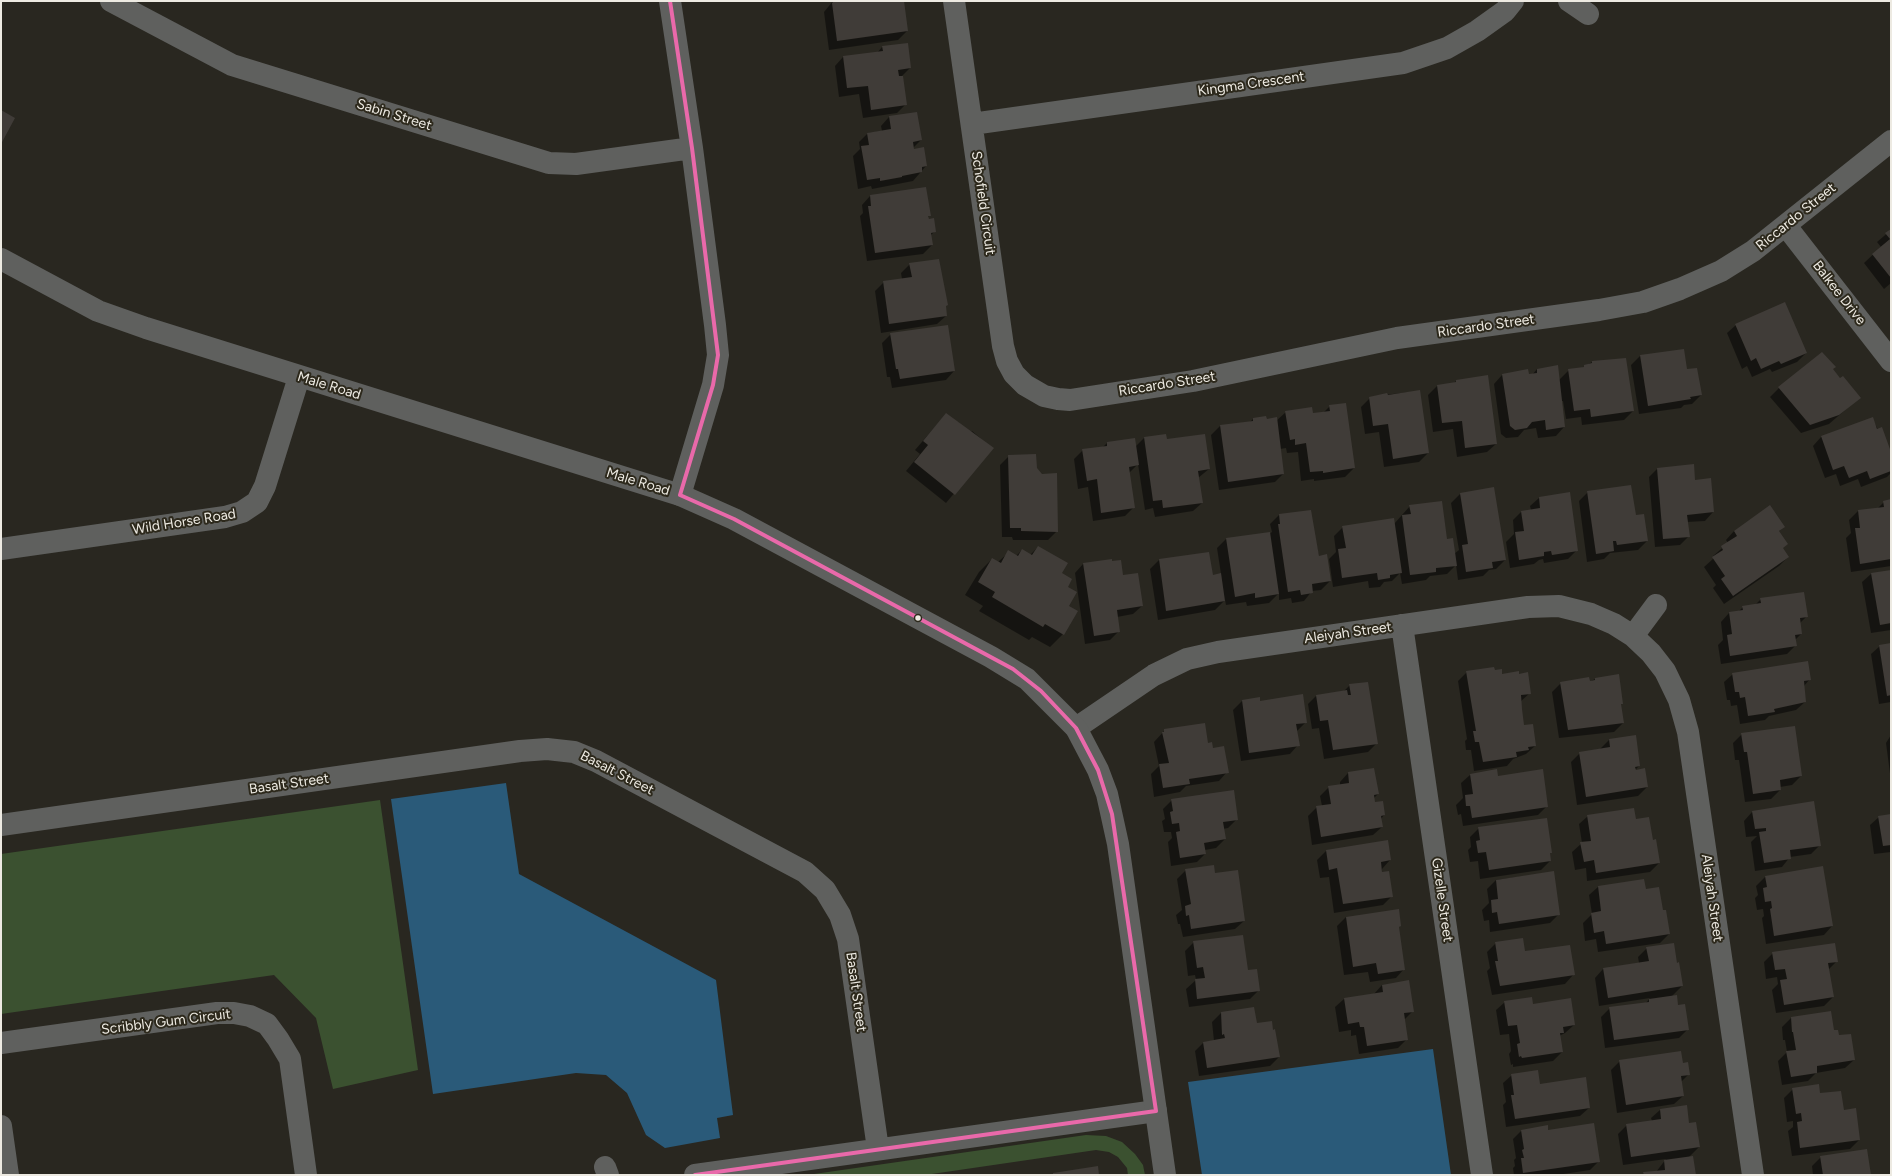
<!DOCTYPE html>
<html>
<head>
<meta charset="utf-8">
<style>
  body { margin:0 }
  #map { position:relative; width:1892px; height:1176px; overflow:hidden; background:#292720; font-family:Figtree,sans-serif }
  canvas { display:block }
  .frame { position:absolute; inset:0; border:2px solid #edeae2; pointer-events:none }
</style>
</head>
<body>
<div id="map">
<canvas width="1892" height="1176"></canvas>
<div class="frame"></div>
</div>
<script>
const ctx = document.querySelector('canvas').getContext('2d');
ctx.lineJoin = 'round';
function paint(path, color) {
  ctx.fillStyle = color;
  ctx.fill(path, 'evenodd');
}
function toPath(rows) {
  const path = new Path2D();
  for (const r of rows) {
    path.moveTo(r[0], r[1]);
    for (let i = 2; i < r.length; i += 2) path.lineTo(r[i], r[i + 1]);
  }
  return path;
}
function strokePath(path, color, width, dash) {
  ctx.strokeStyle = color;
  ctx.lineWidth = width;
  ctx.lineCap = dash ? 'butt' : 'round';
  ctx.setLineDash(dash || []);
  ctx.stroke(path);
}
function drawText(font, color, halo, rows, align = 'center') {
  ctx.font = font + ' Figtree,sans-serif';
  ctx.lineWidth = 4;
  ctx.setLineDash([]);
  ctx.textBaseline = 'middle';
  ctx.strokeStyle = halo;
  ctx.fillStyle = color;
  for (const [text, x, y, turn = 0] of rows) {
    ctx.save();
    ctx.translate(x, y);
    ctx.rotate((+turn || 0) * Math.PI / 180);
    ctx.textAlign = isNaN(turn) ? turn : align;
    if (halo) ctx.strokeText(text, 0, 0);
    ctx.fillText(text, 0, 0);
    ctx.restore();
  }
}
paint(toPath([
  [380,800,418,1070,333,1089,316,1018,274,975,1,1014,1,854],
  [1086,1135,1106,1136,1122,1142,1135,1154,1143,1165,1145,1175,1128,1175,1127,1168,1118,1157,1109,1152,1096,1150,925,1175,807,1175]
]), '#3b5130');
paint(toPath([
  [506,783,519,874,716,980,733,1115,717,1118,720,1138,665,1148,646,1135,627,1093,606,1075,576,1073,433,1094,391,799],
  [1433,1049,1451,1175,1202,1175,1188,1082]
]), '#2a5a79');
paint(toPath([
  [833,1,903,1,907,31,898,40,829,50,824,12],
  [907,44,910,68,902,76,906,104,897,113,863,118,859,94,839,97,835,66,843,57,877,53,882,47],
  [889,117,921,140,913,148,926,166,913,181,872,189,871,186,858,189,853,156,860,149,859,142,868,133,882,131,881,126],
  [870,196,930,215,927,217,935,231,930,236,932,245,923,254,867,261,860,216,863,213,862,205],
  [1891,230,1891,283,1884,289,1864,263,1881,247,1877,242],
  [910,264,945,307,946,316,937,324,881,333,875,291,884,282,902,279,901,273],
  [1736,325,1806,353,1797,362,1772,372,1770,369,1752,377,1747,366,1742,369,1727,333],
  [891,334,954,371,946,380,892,388,890,377,887,377,882,343],
  [1683,350,1686,370,1701,395,1692,404,1684,405,1681,408,1639,414,1631,365,1640,356],
  [1592,362,1633,411,1624,420,1582,425,1581,417,1566,419,1563,401,1561,401,1564,427,1556,436,1538,438,1536,428,1524,430,1518,437,1506,438,1501,434,1494,384,1502,375,1532,375,1537,369,1559,380,1569,370,1582,368],
  [1832,370,1859,398,1829,424,1801,433,1770,397,1779,388],
  [1456,381,1496,444,1487,452,1457,457,1453,429,1433,432,1428,395,1437,386,1453,384],
  [1419,391,1428,453,1419,462,1384,467,1379,432,1365,434,1361,407,1370,398,1375,396],
  [1330,406,1354,468,1345,477,1314,481,1314,479,1301,481,1298,452,1287,453,1286,448,1280,449,1283,474,1275,482,1219,490,1211,435,1220,426,1250,422,1253,419,1276,421,1286,412,1312,415,1323,413],
  [946,414,957,423,958,422,970,433,972,431,992,448,946,503,906,471,920,454,915,450],
  [1872,418,1891,455,1891,473,1887,477,1861,487,1858,479,1840,486,1836,474,1825,478,1813,446,1821,437],
  [1144,438,1166,440,1209,469,1198,478,1202,503,1193,511,1155,517,1153,508,1145,510,1138,464,1129,473,1134,507,1125,516,1093,521,1088,487,1078,489,1074,459,1083,450,1103,447,1107,443,1135,447],
  [1009,456,1036,469,1057,531,1048,540,1013,540,1012,537,1002,537,1000,465],
  [1657,469,1694,481,1713,512,1705,521,1687,522,1689,536,1680,545,1655,547,1649,477],
  [1588,492,1635,517,1647,541,1638,550,1610,553,1604,559,1587,562,1579,501],
  [1460,494,1505,560,1496,569,1489,570,1483,576,1458,580,1456,565,1447,574,1430,576,1426,580,1402,584,1400,573,1392,581,1384,582,1380,587,1369,588,1368,581,1333,587,1329,559,1336,552,1334,536,1343,527,1394,524,1410,506,1446,540,1454,554,1459,550,1451,503],
  [1539,498,1577,550,1568,559,1544,563,1543,559,1539,560,1534,564,1510,568,1506,542,1514,534,1513,520,1521,512,1531,510,1530,506],
  [1891,500,1891,566,1851,572,1846,538,1851,533,1849,520,1858,511,1877,509,1884,502],
  [1310,511,1319,557,1330,581,1321,590,1312,591,1304,601,1292,603,1291,598,1279,600,1279,593,1269,603,1247,606,1246,602,1226,605,1225,600,1215,610,1158,620,1150,569,1159,560,1212,576,1221,574,1217,548,1226,539,1269,533,1269,534,1272,532,1270,524,1279,515],
  [1784,527,1778,532,1782,548,1788,557,1779,566,1724,604,1713,588,1716,585,1704,567,1714,558,1713,556,1728,543,1726,540,1734,531],
  [1038,547,1067,587,1067,606,1063,634,1050,647,1032,637,1029,640,979,611,983,606,965,595,979,572,992,559,998,562,1009,552,1016,556,1022,550,1030,555],
  [1083,564,1122,576,1142,606,1133,614,1117,617,1119,631,1110,640,1085,644,1075,573],
  [1891,571,1891,630,1871,633,1862,582,1871,574],
  [1761,599,1806,617,1799,624,1801,634,1795,640,1796,645,1787,654,1721,664,1718,645,1723,640,1721,622,1729,613,1738,612,1743,607,1755,605],
  [1891,644,1891,702,1879,704,1871,654,1880,646],
  [1494,671,1502,675,1518,675,1530,693,1520,702,1523,727,1535,746,1526,754,1513,759,1507,766,1474,771,1471,750,1466,750,1465,741,1467,739,1458,681,1467,672],
  [1733,674,1810,679,1804,686,1805,702,1796,710,1769,716,1765,720,1740,724,1737,705,1731,706,1730,700,1727,700,1724,682],
  [1595,679,1622,703,1620,705,1623,723,1614,732,1559,738,1552,692,1561,683,1589,682],
  [1350,685,1377,743,1368,752,1324,759,1319,728,1312,729,1308,704,1316,696,1344,691],
  [1259,699,1259,702,1306,722,1297,731,1298,745,1290,754,1241,761,1233,710,1242,701],
  [1165,730,1207,744,1227,772,1219,781,1186,786,1180,792,1154,797,1151,774,1159,766,1154,742],
  [1742,734,1801,776,1792,785,1780,787,1780,790,1771,799,1745,802,1739,760,1735,760,1733,743],
  [1891,735,1891,781,1886,743],
  [1635,736,1639,766,1634,771,1647,787,1638,796,1577,805,1571,762,1580,753,1600,749,1609,740],
  [1348,773,1378,794,1374,798,1374,803,1384,815,1381,819,1382,827,1373,835,1312,845,1308,816,1317,807,1322,806,1320,796,1329,787,1340,785,1340,782],
  [1470,775,1497,777,1547,806,1538,815,1463,826,1461,814,1458,815,1456,805,1463,798,1461,783],
  [1172,800,1237,819,1228,828,1223,829,1225,839,1216,848,1205,850,1205,854,1197,862,1171,866,1168,842,1172,838,1171,832,1164,832,1162,821,1165,819,1163,809],
  [1752,812,1820,845,1811,854,1790,857,1782,867,1755,871,1751,842,1757,836,1746,837,1744,821],
  [1891,815,1891,852,1874,854,1870,825,1879,817],
  [1588,816,1635,820,1652,841,1659,863,1650,872,1587,881,1586,868,1575,870,1572,852,1582,843,1579,824],
  [1479,828,1551,852,1549,854,1550,861,1541,870,1480,879,1478,861,1470,862,1468,850,1471,847,1470,837],
  [1326,851,1390,860,1382,869,1382,873,1392,896,1383,905,1334,913,1329,877,1320,878,1317,860],
  [1822,867,1832,926,1824,935,1766,944,1762,918,1764,916,1763,909,1757,910,1755,898,1758,895,1756,886,1765,877],
  [1186,870,1214,874,1244,921,1235,929,1183,937,1180,924,1178,924,1176,915,1182,910,1177,879],
  [1553,872,1559,914,1550,923,1490,932,1489,920,1484,921,1482,910,1489,903,1487,889,1496,880],
  [1643,880,1645,890,1662,912,1669,934,1660,943,1598,952,1596,939,1585,941,1583,923,1592,914,1589,895,1598,887],
  [1346,917,1400,926,1398,928,1404,969,1396,978,1370,982,1368,972,1344,975,1337,926],
  [1194,942,1247,971,1259,990,1250,999,1189,1007,1186,989,1196,980,1195,975,1188,976,1185,951],
  [1496,943,1524,952,1573,975,1565,984,1492,995,1487,971,1490,968,1487,952],
  [1647,948,1682,986,1671,997,1688,1029,1679,1038,1605,1048,1601,1017,1610,1008,1646,1003,1650,998,1599,1006,1595,978,1603,969,1639,963,1638,957],
  [1773,953,1837,961,1828,970,1833,997,1824,1006,1776,1013,1772,990,1778,984,1777,977,1766,979,1764,962],
  [1382,985,1412,1012,1404,1020,1407,1039,1398,1048,1359,1054,1356,1035,1351,1036,1351,1030,1339,1032,1335,1007,1344,999,1374,994],
  [1505,1002,1532,1005,1574,1025,1565,1033,1559,1036,1562,1052,1553,1061,1513,1067,1513,1064,1511,1065,1509,1054,1511,1051,1509,1034,1500,1035,1496,1010],
  [1253,1009,1256,1024,1279,1057,1270,1066,1199,1076,1195,1051,1204,1042,1214,1041,1212,1022,1221,1013],
  [1830,1012,1833,1031,1854,1060,1845,1068,1816,1073,1808,1081,1782,1085,1778,1061,1787,1052,1785,1040,1783,1040,1782,1027,1791,1018],
  [1620,1061,1682,1064,1689,1074,1681,1082,1683,1096,1674,1104,1617,1113,1611,1070],
  [1512,1075,1540,1085,1589,1108,1580,1116,1506,1127,1503,1105,1506,1102,1503,1083],
  [1793,1089,1819,1094,1843,1111,1859,1140,1850,1149,1792,1156,1788,1131,1793,1127,1793,1121,1787,1122,1784,1098],
  [1660,1110,1689,1124,1699,1147,1688,1158,1695,1175,1642,1175,1656,1172,1666,1159,1623,1165,1618,1134,1627,1125,1652,1121,1651,1118],
  [1522,1130,1548,1131,1599,1161,1590,1170,1557,1175,1514,1175,1513,1168,1515,1166,1514,1160,1516,1158,1513,1139],
  [1821,1157,1870,1175,1813,1175,1812,1166]
]), '#0007');
paint(toPath([
  [834,1,904,1,908,31,837,41,832,3],
  [908,43,911,68,898,70,899,76,903,76,907,105,871,110,868,86,847,88,843,56,883,51,882,46],
  [1,110,15,118,1,144],
  [917,112,922,140,913,142,914,149,924,147,927,166,922,167,922,172,902,176,902,177,880,181,880,178,867,180,861,146,869,145,867,133,891,129,889,116],
  [926,187,931,216,928,216,929,219,934,218,936,232,931,233,933,245,875,253,868,206,871,206,870,195],
  [1891,229,1891,278,1872,254,1890,239,1885,233],
  [939,259,948,305,946,306,947,316,889,324,883,281,912,277,909,263],
  [1785,302,1807,353,1781,364,1779,361,1761,369,1756,358,1751,361,1735,324],
  [948,325,955,371,900,379,898,369,896,369,890,333],
  [1684,349,1687,369,1697,368,1702,395,1690,397,1691,399,1648,406,1640,355],
  [1822,352,1836,367,1833,369,1840,378,1843,376,1861,398,1839,415,1810,425,1778,387],
  [1626,358,1634,411,1591,417,1590,409,1574,411,1568,369,1584,367,1584,365,1592,363,1592,361],
  [1558,365,1565,427,1546,430,1545,420,1532,422,1527,428,1515,430,1510,426,1502,374,1528,369,1529,374,1537,373,1537,369],
  [1488,375,1497,444,1465,448,1462,421,1442,423,1437,385,1456,382,1456,380],
  [1420,390,1429,453,1393,459,1388,424,1373,426,1369,397,1387,393,1388,395],
  [1346,403,1355,468,1323,473,1323,471,1310,472,1306,443,1295,445,1295,439,1290,440,1285,411,1312,407,1313,413,1330,411,1329,405],
  [946,413,994,448,955,495,914,462,928,445,923,441],
  [1266,416,1267,419,1277,417,1284,474,1228,482,1220,425,1253,421,1253,418],
  [1873,417,1877,429,1882,427,1891,452,1891,471,1870,479,1867,471,1849,478,1844,466,1833,470,1821,436],
  [1166,434,1167,439,1205,434,1210,469,1198,471,1203,503,1163,508,1162,500,1153,501,1144,437],
  [1135,438,1139,465,1129,467,1135,508,1101,513,1097,479,1087,481,1082,449,1107,446,1107,442],
  [1036,454,1037,468,1042,474,1057,473,1058,532,1021,531,1021,528,1010,528,1008,455],
  [1694,464,1695,480,1711,478,1714,512,1687,515,1690,537,1663,539,1657,468],
  [1631,485,1636,515,1644,514,1648,541,1617,545,1616,541,1613,541,1614,551,1596,554,1587,491],
  [1494,487,1506,560,1492,562,1493,568,1466,572,1462,545,1468,544,1460,493],
  [1570,492,1578,551,1552,555,1551,551,1544,552,1544,556,1519,560,1515,532,1524,531,1521,511,1540,508,1539,497],
  [1891,499,1891,559,1860,564,1855,528,1860,528,1858,510,1884,507,1883,501],
  [1442,501,1447,539,1453,538,1457,566,1436,568,1436,572,1410,575,1402,515,1411,514,1409,505],
  [1770,505,1785,527,1779,531,1788,544,1783,548,1789,557,1733,596,1721,579,1725,576,1712,557,1723,550,1721,546,1737,536,1734,531],
  [1311,510,1319,556,1327,554,1331,581,1312,584,1313,593,1301,595,1300,590,1288,592,1278,524,1280,524,1279,514],
  [1394,518,1402,573,1390,575,1390,578,1378,580,1377,573,1342,578,1338,549,1346,548,1342,526],
  [1270,532,1279,594,1255,598,1255,593,1235,597,1226,538],
  [1038,546,1068,563,1062,573,1072,579,1068,587,1077,592,1069,606,1078,611,1064,635,1045,624,1043,627,992,597,995,592,978,582,992,558,1001,563,1008,550,1018,556,1022,549,1032,555],
  [1209,552,1213,575,1221,573,1225,601,1166,611,1159,559],
  [1112,559,1112,561,1121,560,1123,575,1138,573,1143,606,1117,610,1120,632,1094,636,1083,563],
  [1891,570,1891,623,1880,625,1871,573],
  [1804,592,1808,617,1800,618,1802,634,1795,635,1797,646,1730,656,1727,635,1732,634,1729,612,1743,610,1742,606,1761,603,1760,598],
  [1891,643,1891,695,1887,696,1879,645],
  [1808,661,1811,680,1804,681,1806,702,1774,709,1775,712,1748,716,1745,697,1740,698,1739,692,1735,692,1732,673],
  [1494,667,1495,670,1502,669,1502,674,1519,671,1519,674,1528,672,1531,694,1521,695,1522,709,1524,725,1533,724,1536,746,1528,747,1529,750,1516,752,1517,757,1483,762,1479,742,1475,742,1473,731,1476,731,1466,671],
  [1619,674,1623,704,1621,704,1624,723,1568,730,1560,682,1589,677,1590,681,1595,680,1595,678],
  [1368,682,1378,744,1333,750,1328,720,1320,721,1316,695,1347,690,1348,695,1351,695,1349,684],
  [1303,694,1307,723,1296,724,1300,746,1249,753,1242,700,1260,697,1260,701],
  [1205,723,1208,743,1212,742,1213,748,1224,746,1229,773,1189,779,1190,784,1163,788,1159,764,1169,763,1162,732,1164,732,1164,729],
  [1795,726,1802,776,1780,780,1781,790,1753,794,1747,752,1744,752,1741,733],
  [1636,735,1640,766,1635,767,1636,770,1645,768,1648,787,1586,797,1579,752,1610,747,1609,739],
  [1374,768,1379,794,1374,795,1375,802,1383,801,1385,815,1381,816,1383,827,1321,837,1316,806,1331,804,1328,786,1349,783,1348,772],
  [1497,769,1498,776,1543,769,1548,807,1472,818,1470,806,1466,806,1465,795,1473,794,1470,774],
  [1234,790,1238,820,1223,822,1226,839,1204,843,1206,854,1180,858,1176,832,1180,831,1179,823,1172,824,1170,812,1173,811,1171,799],
  [1814,801,1821,846,1790,850,1791,859,1764,863,1759,832,1766,831,1766,828,1755,829,1752,811],
  [1634,808,1636,819,1649,817,1653,840,1656,839,1660,863,1596,873,1594,860,1584,862,1580,842,1591,841,1587,815],
  [1891,814,1891,845,1883,846,1878,816],
  [1547,818,1552,853,1550,853,1551,861,1489,870,1486,852,1478,853,1476,841,1480,840,1478,827],
  [1388,840,1391,860,1381,862,1382,872,1389,871,1393,897,1343,904,1337,868,1329,870,1326,850],
  [1214,865,1215,873,1238,870,1245,921,1191,929,1189,915,1186,916,1185,906,1191,904,1185,869],
  [1823,866,1833,926,1774,936,1770,909,1772,908,1771,901,1765,902,1763,888,1767,887,1765,876],
  [1554,871,1560,915,1499,924,1497,912,1492,913,1491,900,1498,899,1496,880],
  [1644,879,1646,889,1659,887,1663,910,1666,910,1670,934,1606,944,1604,931,1594,933,1591,913,1601,911,1598,886],
  [1399,909,1401,926,1399,927,1405,970,1378,974,1376,963,1353,967,1346,917],
  [1243,935,1248,970,1257,969,1260,991,1197,999,1195,979,1205,978,1203,967,1197,968,1193,941],
  [1523,938,1525,951,1570,945,1575,975,1500,986,1495,961,1498,961,1495,942],
  [1674,943,1677,963,1679,962,1683,986,1608,998,1603,968,1649,961,1646,947],
  [1835,943,1838,962,1828,963,1834,997,1784,1005,1780,980,1787,979,1785,969,1775,970,1772,952],
  [1409,980,1414,1012,1404,1013,1408,1040,1367,1046,1364,1027,1360,1027,1359,1022,1348,1024,1344,998,1383,992,1382,985],
  [1677,995,1678,1005,1685,1004,1689,1030,1614,1040,1609,1007,1649,1002,1649,999],
  [1532,997,1533,1004,1571,998,1575,1025,1563,1027,1564,1033,1560,1033,1563,1052,1522,1058,1521,1056,1519,1057,1517,1044,1520,1043,1517,1025,1508,1026,1504,1001],
  [1254,1007,1257,1023,1272,1021,1273,1030,1275,1029,1280,1057,1207,1068,1203,1042,1225,1038,1224,1034,1222,1035,1221,1012],
  [1831,1011,1834,1030,1838,1030,1839,1035,1851,1034,1855,1060,1817,1066,1817,1073,1791,1077,1786,1051,1796,1050,1793,1032,1792,1032,1791,1017],
  [1681,1051,1683,1063,1688,1062,1690,1075,1681,1076,1684,1096,1626,1105,1619,1060],
  [1538,1070,1540,1084,1586,1077,1590,1108,1515,1119,1511,1095,1514,1095,1511,1074],
  [1819,1084,1820,1093,1841,1091,1844,1110,1856,1108,1860,1140,1800,1148,1797,1122,1802,1121,1801,1113,1796,1114,1792,1088],
  [1687,1105,1689,1123,1696,1122,1700,1147,1631,1157,1626,1124,1661,1119,1660,1109],
  [1594,1123,1600,1162,1523,1173,1521,1158,1524,1158,1522,1150,1524,1149,1521,1130,1548,1125,1548,1130],
  [1867,1149,1871,1175,1823,1175,1820,1156],
  [1693,1156,1696,1175,1644,1175,1643,1172,1665,1170,1664,1160],
  [1098,1166,1099,1175,1053,1175,1053,1173]
]), '#403c38');
strokePath(toPath([
  [111,1,232,65,549,163,576,164,692,148],
  [670,1,692,148,715,325,718,355,713,385,680,495],
  [954,1,1003,346,1007,361,1014,374,1025,385,1044,396,1058,399,1070,400,1193,381,1397,338,1599,310,1643,302,1680,289,1721,271,1753,251,1891,141],
  [1569,1,1588,14],
  [972,124,1403,63,1447,48,1477,31,1505,11,1513,1],
  [1786,226,1891,361],
  [1,549,225,517,242,512,257,502,265,486,299,377],
  [1402,625,1482,1175],
  [1633,636,1656,605],
  [1076,728,1154,675,1187,659,1218,652,1528,607,1559,606,1591,614,1614,624,1633,636,1651,653,1665,671,1679,700,1688,732,1753,1175],
  [1,825,520,751,547,749,574,752,596,761,805,872,825,890,840,915,848,939,878,1149],
  [1,1043,217,1013,234,1013,250,1016,267,1024,278,1039,290,1059,306,1175],
  [1,1126,8,1175],
  [605,1167,608,1175],
  [695,1175,1156,1111]
]), '#5f605e', 22);
strokePath(toPath([
  [1,259,98,311,146,328,680,495,734,519,991,657,1027,679,1076,728,1098,770,1107,794,1118,844,1165,1175]
]), '#5f605e', 22);
strokePath(toPath([
  [670,1,692,148,718,355,713,385,680,495,734,519,1013,669,1041,691,1076,728,1098,770,1112,814,1156,1111,695,1175]
]), '#e969aa', 4);
for (const [x, y, r, color] of [
  [918,618,3.5,"#edeae2"]
]) {
  const dot = new Path2D();
  dot.arc(x, y, r, 0, 2 * Math.PI);
  ctx.fillStyle = color;
  ctx.fill(dot);
  strokePath(dot, '#2d291c', 1.5);
}
drawText('14px', '#edeae2', '#2d291c', [
  ["Kingma Crescent",1251,84,-8],
  ["Sabin Street",394,115,17],
  ["Schofield Circuit",983,203,82],
  ["Riccardo Street",1796,217,-39],
  ["Balkee Drive",1839,293,52],
  ["Riccardo Street",1486,326,-8],
  ["Riccardo Street",1167,384,-9],
  ["Male Road",329,386,17],
  ["Male Road",638,482,17],
  ["Wild Horse Road",184,522,-9],
  ["Aleiyah Street",1348,633,-8],
  ["Basalt Street",617,773,27],
  ["Basalt Street",289,784,-8],
  ["Aleiyah Street",1712,898,82],
  ["Gizelle Street",1442,900,82],
  ["Basalt Street",856,992,82],
  ["Scribbly Gum Circuit",166,1022,-7]
]);
</script>
</body>
</html>
